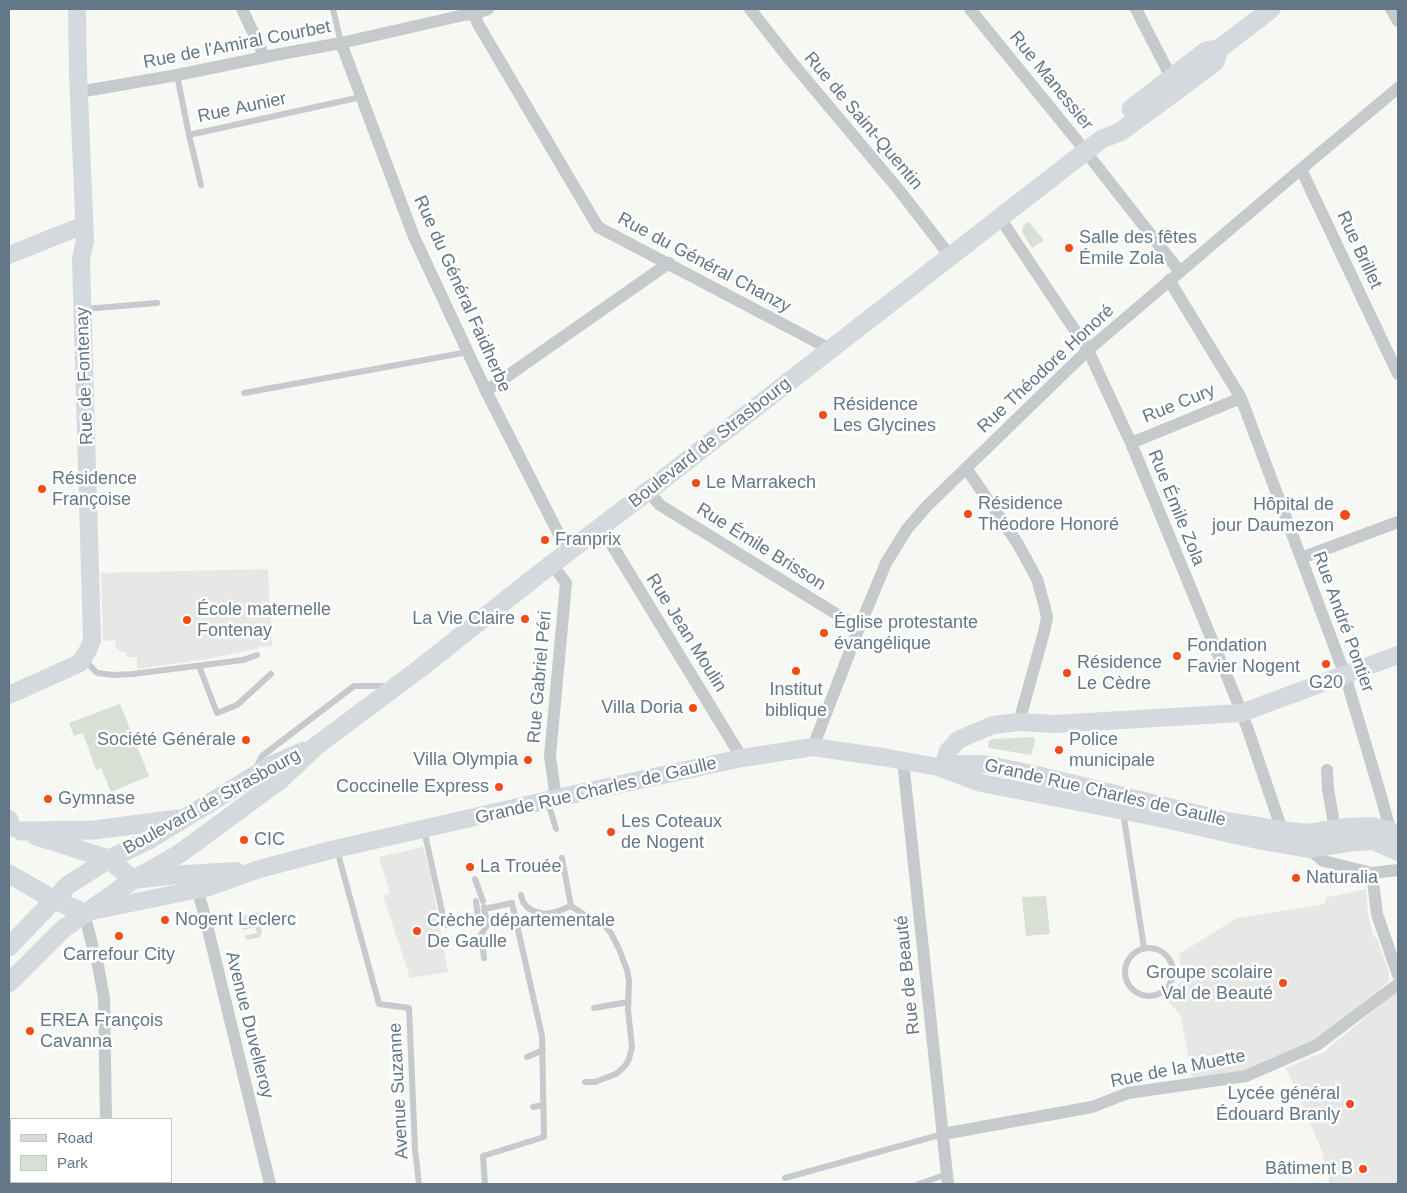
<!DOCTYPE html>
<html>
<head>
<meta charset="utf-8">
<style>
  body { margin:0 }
  #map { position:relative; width:1407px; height:1193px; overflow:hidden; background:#f7f7f3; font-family:Arial,sans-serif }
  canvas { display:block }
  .frame { position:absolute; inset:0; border:10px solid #637787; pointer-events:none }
  .legend { position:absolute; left:10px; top:1118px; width:162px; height:65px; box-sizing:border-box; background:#fff; border:1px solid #c1c9cf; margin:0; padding:6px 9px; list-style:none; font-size:15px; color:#637787 }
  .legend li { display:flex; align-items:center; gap:10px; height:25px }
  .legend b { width:25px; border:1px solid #c1c9cf }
</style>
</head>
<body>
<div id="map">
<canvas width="1407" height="1193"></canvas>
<div class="frame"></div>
<ul class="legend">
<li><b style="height:6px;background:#d4d9dd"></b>Road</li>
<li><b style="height:14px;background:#d8dfd4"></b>Park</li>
</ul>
</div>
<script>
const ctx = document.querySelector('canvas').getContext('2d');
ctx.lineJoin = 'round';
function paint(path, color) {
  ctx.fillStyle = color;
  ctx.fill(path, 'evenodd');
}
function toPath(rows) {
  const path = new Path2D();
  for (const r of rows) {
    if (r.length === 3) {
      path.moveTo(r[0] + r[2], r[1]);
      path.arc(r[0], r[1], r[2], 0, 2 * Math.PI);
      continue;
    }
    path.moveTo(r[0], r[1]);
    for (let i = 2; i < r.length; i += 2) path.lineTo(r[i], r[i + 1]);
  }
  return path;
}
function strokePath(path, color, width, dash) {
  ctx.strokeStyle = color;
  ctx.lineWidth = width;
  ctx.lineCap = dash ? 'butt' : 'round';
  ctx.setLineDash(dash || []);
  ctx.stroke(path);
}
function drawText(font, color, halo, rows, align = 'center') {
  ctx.font = font + ' Arial,sans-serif';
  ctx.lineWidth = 5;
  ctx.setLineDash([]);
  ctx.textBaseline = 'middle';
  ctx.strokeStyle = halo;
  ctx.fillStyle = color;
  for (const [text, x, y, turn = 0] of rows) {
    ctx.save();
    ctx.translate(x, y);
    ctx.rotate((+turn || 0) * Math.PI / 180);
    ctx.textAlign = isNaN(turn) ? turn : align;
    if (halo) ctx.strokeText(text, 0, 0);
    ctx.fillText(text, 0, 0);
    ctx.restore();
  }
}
paint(toPath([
  [268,569,272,646,258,647,258,649,207,659,137,669,137,657,126,657,126,652,119,651,116,648,115,640,103,641,101,573],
  [423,847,430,872,448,972,410,978,383,896,390,893,379,857],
  [1366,889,1368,913,1373,936,1377,938,1389,973,1389,979,1386,984,1318,1040,1252,1069,1192,1078,1181,1016,1167,1000,1183,979,1179,954,1237,918,1325,904,1326,899,1329,896,1329,897],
  [1397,991,1398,995,1398,1184,1330,1184,1322,1151,1286,1068,1324,1052]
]), '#e7e8e6');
paint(toPath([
  [1029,222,1044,240,1032,248,1022,232,1023,226],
  [120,704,149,776,111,792,101,768,96,770,83,733,74,736,69,723],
  [1034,737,1035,742,1031,755,989,748,988,745,989,741,993,739],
  [1046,896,1050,934,1026,936,1022,897],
  [258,912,262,931,260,937,247,940,244,936,257,933,255,927,243,930,240,917]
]), '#d8dfd4');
strokePath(toPath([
  [92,944,98,965]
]), '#d2d7d8', 12, [12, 6]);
strokePath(toPath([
  [333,9,341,43],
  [177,75,189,135,361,97],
  [189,135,201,185],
  [85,309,157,303],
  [244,393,468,352],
  [84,659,97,673,114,675,133,674,243,660,257,655],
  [199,666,217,713,237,705,271,674],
  [256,768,262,756,354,686,387,686],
  [548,802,556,829],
  [1123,812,1144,948],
  [424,830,445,925,478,917,476,901],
  [337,850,379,1004,409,1008,415,1149,419,1184],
  [562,858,571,906,583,914,602,923,611,933,619,949,627,970,629,981,628,1010,632,1047,629,1059,625,1066,616,1074,595,1082,585,1082],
  [475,879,483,901],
  [521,895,523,902,528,908,536,912,545,914,556,912,571,906],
  [484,907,484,909,512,903,542,1036,544,1137,483,1156,485,1184],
  [481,935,486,927,487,921,484,909],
  [482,942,484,958],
  [1149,972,24],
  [594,1008,628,1002],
  [527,1057,543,1050],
  [533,1107,543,1105],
  [785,1178,943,1134],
  [919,1184,947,1174]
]), '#c6cacd', 6);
strokePath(toPath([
  [242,9,261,49,263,58],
  [473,9,478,24,598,227,830,349],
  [750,9,790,60,899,190,950,256],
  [970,9,1075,138,1180,272],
  [1136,9,1174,83],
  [1391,9,1398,21],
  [341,43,414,237,486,391,568,552],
  [79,92,177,75,275,55,341,43,464,15,475,14,488,9],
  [1301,169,1398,374],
  [1000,218,1088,350,1131,443,1233,691,1247,727,1282,830],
  [1169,280,1241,398,1345,675,1381,796,1392,837],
  [486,391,669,263],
  [1131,443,1241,398],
  [966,468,1018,544,1037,579,1044,604,1047,617,1044,632,1019,722],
  [648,491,660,505,859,628],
  [601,527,742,758],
  [1301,558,1398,522],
  [552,564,566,583,550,756,556,799],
  [813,747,859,628,886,563,907,529,926,507,1088,350,1301,169,1398,88],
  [903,761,948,1184],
  [1327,770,1328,789,1335,829],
  [1309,849,1323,861,1372,873,1398,870],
  [1372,873,1377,914,1398,975],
  [195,883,203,909,270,1184],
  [84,913,92,944],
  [98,965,104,998,106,1119],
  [943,1134,1092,1107,1128,1093,1246,1076,1317,1045,1398,984],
  [9,1137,11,1146],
  [22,1182,23,1184],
  [107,1182,107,1184]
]), '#c6cacd', 12);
strokePath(toPath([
  [9,255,84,225],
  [9,695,80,663,88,650,92,640,81,259,85,240,78,73,77,9],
  [943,766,948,751,958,740,993,725,1019,722,1054,724,1241,713,1398,655],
  [941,767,958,764,983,764,994,766,1033,774,1227,821,1282,830,1307,833,1347,827,1371,826,1389,830,1398,835],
  [9,819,12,828],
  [133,880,186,874,236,871],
  [87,912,209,887,256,870,331,850,566,796,742,758,813,747,882,757,938,767,981,783,1155,817,1262,841,1309,849,1347,843,1373,841,1398,852]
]), '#d4d9dd', 18);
strokePath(toPath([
  [1131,109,1206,51,1219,49,1271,9],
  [21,831,94,830,178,819],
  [36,836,109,859,133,880],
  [9,874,53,899,84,913],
  [9,947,68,885,109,859,149,840,270,766,304,751],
  [9,983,63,929,133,880,179,854,280,780,316,746,418,670,539,574,648,491,1086,151,1102,139,1120,132,1215,62,1219,49]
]), '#d4d9dd', 19);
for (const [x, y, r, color] of [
  [1069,248,5,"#f34c16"],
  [823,415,5,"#f34c16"],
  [696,483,5,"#f34c16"],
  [42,489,5,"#f34c16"],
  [968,514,5,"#f34c16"],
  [1345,515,6,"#f34c16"],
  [545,540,5,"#f34c16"],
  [525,619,5,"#f34c16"],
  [187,620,5,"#f34c16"],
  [824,633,5,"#f34c16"],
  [1177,656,5,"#f34c16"],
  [1326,664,5,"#f34c16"],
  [796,671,5,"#f34c16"],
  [1067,673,5,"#f34c16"],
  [693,708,5,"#f34c16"],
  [246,740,5,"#f34c16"],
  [1059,750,5,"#f34c16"],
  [528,760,5,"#f34c16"],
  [499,787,5,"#f34c16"],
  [48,799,5,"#f34c16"],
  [611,832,5,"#f34c16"],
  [244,840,5,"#f34c16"],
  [470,867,5,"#f34c16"],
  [1296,878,5,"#f34c16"],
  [165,920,5,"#f34c16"],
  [417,931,5,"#f34c16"],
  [119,936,5,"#f34c16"],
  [1283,983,5,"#f34c16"],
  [30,1031,5,"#f34c16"],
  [1350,1104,5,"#f34c16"],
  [1363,1169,5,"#f34c16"]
]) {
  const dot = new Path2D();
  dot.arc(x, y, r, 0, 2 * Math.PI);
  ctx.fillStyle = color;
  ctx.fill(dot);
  strokePath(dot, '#fff', 2);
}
drawText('18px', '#637787', '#fff', [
  ["Rue de l'Amiral Courbet",237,45,-11],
  ["Rue Manessier",1051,81,51],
  ["Rue Aunier",242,108,-12],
  ["Rue de Saint-Quentin",863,121,50],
  ["Rue Brillet",1359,250,65],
  ["Rue du Général Chanzy",704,263,28],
  ["Rue du Général Faidherbe",462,294,66],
  ["Rue Théodore Honoré",1046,369,-43],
  ["Rue de Fontenay",85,376,-92],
  ["Rue Cury",1179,404,-22],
  ["Boulevard de Strasbourg",710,443,-38],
  ["Rue Émile Zola",1176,508,68],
  ["Rue Émile Brisson",761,547,32],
  ["Rue André Pontier",1343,622,70],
  ["Rue Jean Moulin",686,633,58],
  ["Rue Gabriel Péri",540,677,-85],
  ["Grande Rue Charles de Gaulle",596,791,-13],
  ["Grande Rue Charles de Gaulle",1105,793,13],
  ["Boulevard de Strasbourg",212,802,-29],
  ["Rue de Beauté",908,975,-96],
  ["Avenue Duvelleroy",249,1025,76],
  ["Rue de la Muette",1178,1069,-11],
  ["Avenue Suzanne",399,1091,-93]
]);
drawText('18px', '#637787', '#fff', [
  ["Salle des fêtes",1079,238],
  ["Émile Zola",1079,259],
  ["Résidence",833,405],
  ["Les Glycines",833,426],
  ["Résidence",52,479],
  ["Françoise",52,500],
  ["Le Marrakech",706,483],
  ["Résidence",978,504],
  ["Théodore Honoré",978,525],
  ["Hôpital de",1334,505,"right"],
  ["jour Daumezon",1334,526,"right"],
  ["Franprix",555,540],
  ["École maternelle",197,610],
  ["Fontenay",197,631],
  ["La Vie Claire",515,619,"right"],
  ["Église protestante",834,623],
  ["évangélique",834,644],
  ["Fondation",1187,646],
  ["Favier Nogent",1187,667],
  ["Résidence",1077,663],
  ["Le Cèdre",1077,684],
  ["G20",1326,683,"center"],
  ["Institut",796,690,"center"],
  ["biblique",796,711,"center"],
  ["Villa Doria",683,708,"right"],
  ["Société Générale",236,740,"right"],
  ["Police",1069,740],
  ["municipale",1069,761],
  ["Villa Olympia",518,760,"right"],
  ["Coccinelle Express",489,787,"right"],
  ["Gymnase",58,799],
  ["Les Coteaux",621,822],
  ["de Nogent",621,843],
  ["CIC",254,840],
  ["La Trouée",480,867],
  ["Naturalia",1306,878],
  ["Nogent Leclerc",175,920],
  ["Crèche départementale",427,921],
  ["De Gaulle",427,942],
  ["Carrefour City",119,955,"center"],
  ["Groupe scolaire",1273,973,"right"],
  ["Val de Beauté",1273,994,"right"],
  ["EREA François",40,1021],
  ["Cavanna",40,1042],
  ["Lycée général",1340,1094,"right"],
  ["Édouard Branly",1340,1115,"right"],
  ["Bâtiment B",1353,1169,"right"]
], 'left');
</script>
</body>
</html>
